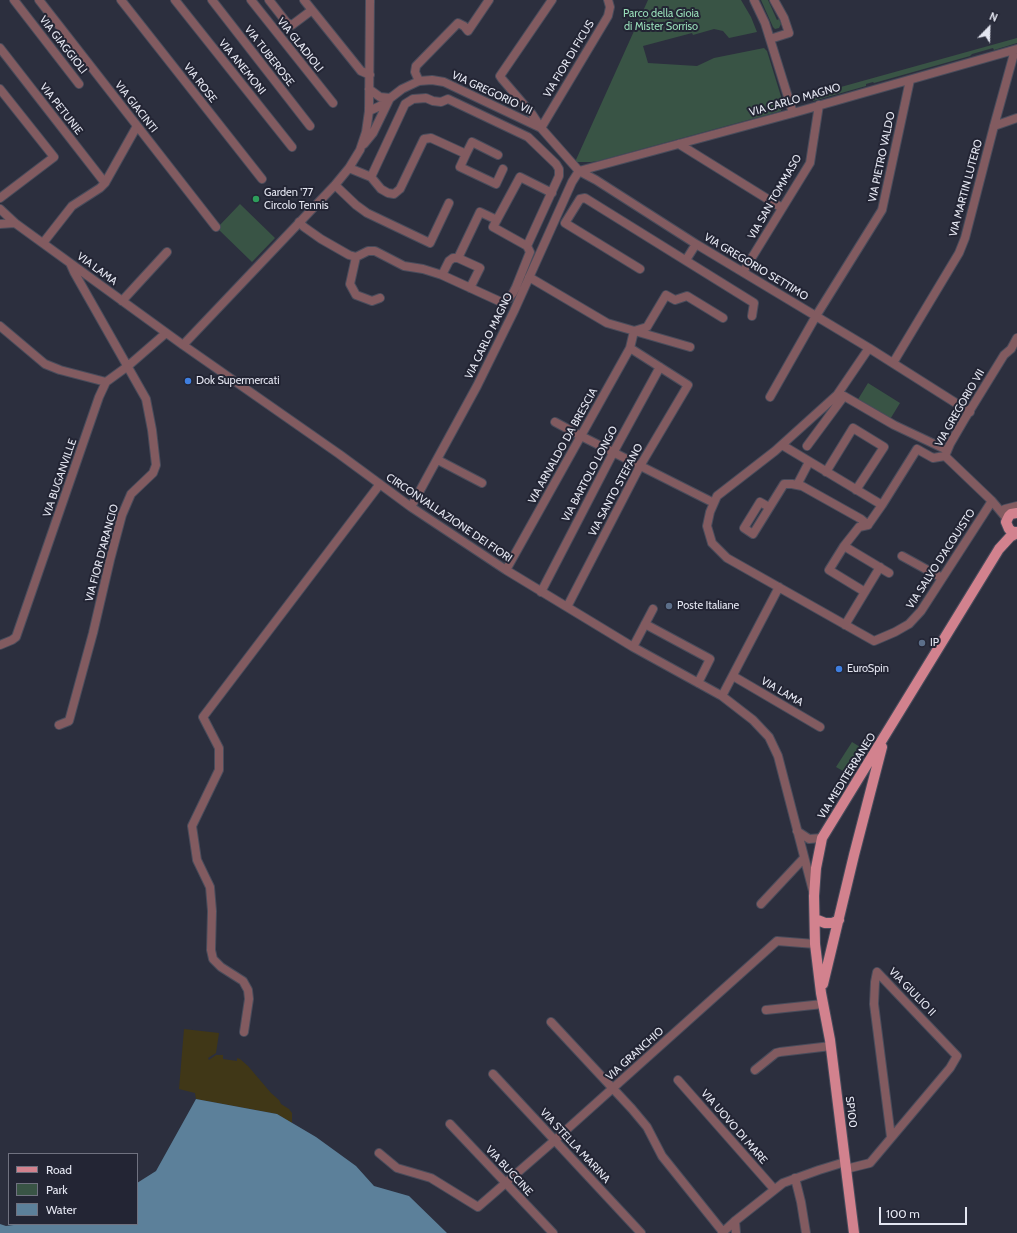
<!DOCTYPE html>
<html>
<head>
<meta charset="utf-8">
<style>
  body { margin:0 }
  #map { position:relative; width:1017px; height:1233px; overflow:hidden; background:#2c2f3e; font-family:Cabin,sans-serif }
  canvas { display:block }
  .legend { position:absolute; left:8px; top:1153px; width:130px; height:72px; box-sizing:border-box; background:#232534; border:1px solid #707280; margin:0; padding:5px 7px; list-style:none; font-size:12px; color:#e4e6f1 }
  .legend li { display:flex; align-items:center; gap:8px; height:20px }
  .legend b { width:20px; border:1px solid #707280 }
  .north { position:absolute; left:969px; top:8px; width:40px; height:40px; -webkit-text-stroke:3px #232534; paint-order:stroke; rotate:23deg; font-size:11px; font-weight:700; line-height:16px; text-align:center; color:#e4e6f1 }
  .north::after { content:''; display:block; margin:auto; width:14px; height:18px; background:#e4e6f1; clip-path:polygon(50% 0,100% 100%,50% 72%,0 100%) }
  .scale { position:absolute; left:879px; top:1207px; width:88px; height:18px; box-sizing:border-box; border:2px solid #e4e6f1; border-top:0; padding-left:5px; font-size:12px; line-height:14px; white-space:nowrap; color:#e4e6f1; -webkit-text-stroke:3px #232534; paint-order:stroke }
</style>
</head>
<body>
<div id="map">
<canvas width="1017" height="1233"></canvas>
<ul class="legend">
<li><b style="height:5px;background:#d2828e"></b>Road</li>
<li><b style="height:11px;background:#395445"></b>Park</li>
<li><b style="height:11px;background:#5c809a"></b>Water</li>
</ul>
<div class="north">N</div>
<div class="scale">100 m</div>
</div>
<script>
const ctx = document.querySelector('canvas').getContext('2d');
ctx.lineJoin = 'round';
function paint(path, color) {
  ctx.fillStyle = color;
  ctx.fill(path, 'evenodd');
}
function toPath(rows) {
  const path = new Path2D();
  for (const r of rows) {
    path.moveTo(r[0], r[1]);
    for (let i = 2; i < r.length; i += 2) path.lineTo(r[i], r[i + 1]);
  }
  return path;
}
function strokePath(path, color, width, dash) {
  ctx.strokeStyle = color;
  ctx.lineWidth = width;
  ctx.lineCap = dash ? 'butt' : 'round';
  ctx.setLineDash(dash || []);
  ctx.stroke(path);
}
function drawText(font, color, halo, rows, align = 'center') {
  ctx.font = font + ' Cabin,sans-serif';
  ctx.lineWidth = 4;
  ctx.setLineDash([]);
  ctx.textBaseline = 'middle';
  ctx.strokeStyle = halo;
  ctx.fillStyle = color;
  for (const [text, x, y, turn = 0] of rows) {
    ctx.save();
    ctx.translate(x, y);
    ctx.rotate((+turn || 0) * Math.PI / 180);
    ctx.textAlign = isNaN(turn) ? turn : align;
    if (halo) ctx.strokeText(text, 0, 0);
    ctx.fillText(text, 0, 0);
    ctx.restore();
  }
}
paint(toPath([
  [648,0,741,0,751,17,757,32,729,38,723,31,714,29,693,35,692,33,643,46,648,63,697,66,714,58,764,48,767,51,784,106,784,108,781,110,781,111,598,161,591,162,575,162],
  [761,0,768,0,777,20,779,19,781,24,779,28,775,29,773,27],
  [1017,38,1017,43,994,50,993,48,972,54,970,56,874,83,873,82,866,84,866,86,813,101,812,95],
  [240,204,275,238,252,262,217,228],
  [868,383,900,403,889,421,857,401],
  [852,742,865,750,850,775,836,767]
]), '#395445');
paint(toPath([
  [184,1029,219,1033,216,1053,208,1058,209,1060,216,1055,223,1055,223,1059,237,1061,237,1058,240,1059,248,1066,271,1093,279,1100,281,1104,289,1109,292,1113,292,1123,277,1114,196,1099,195,1093,179,1089]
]), '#403717');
paint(toPath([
  [196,1099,277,1114,316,1137,356,1166,374,1186,409,1196,447,1233,0,1233,0,1224,6,1226,21,1224,137,1224,137,1183,156,1171]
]), '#5c809a');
const minor = toPath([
  [14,0,79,84],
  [39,0,216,227],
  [121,0,262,179],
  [175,0,292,147],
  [212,0,310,126],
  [251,0,333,103],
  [269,0,287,23,292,25,312,10],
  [304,0,361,71,370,75],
  [370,0,369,111,366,132,360,150,349,168,335,185,183,345,339,454,411,507,506,570,633,647,722,696,753,720,769,737,778,756,813,891],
  [552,0,500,76,502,79,532,114,541,128,579,171,596,180,696,244,869,348,970,412],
  [754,0,765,23,793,113],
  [770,39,789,33,784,18,774,0],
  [0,48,105,183],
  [419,81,415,72,416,66,458,23,464,26,468,31,489,0],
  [0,89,54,157,0,198],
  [369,111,380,106,402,89,419,81,432,80,444,82,541,128],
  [994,126,1017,118],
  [541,128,608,16,610,7,608,0],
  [364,144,373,133,390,98,380,97,369,89],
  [679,144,782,208],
  [466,154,460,167,496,184,503,169],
  [371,177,381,189,388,193,394,194,400,189,424,139,431,138,466,154,472,142,498,155],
  [335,185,356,205,367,213,430,243,449,203],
  [0,209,15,223,183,345],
  [299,222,304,227,321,239,349,255,356,257,368,251,375,251,404,266,423,269,442,275,501,302,508,299,513,293,516,287,530,252,527,246,559,176,559,169,556,164,528,137,448,99,441,102,433,101,426,98,413,99,405,104,371,177,349,168],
  [0,224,15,223],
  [43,243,72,206,100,188,105,183,137,126],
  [527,246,493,227,520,177,552,193],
  [356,257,350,284,356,295,372,301,380,298],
  [686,260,696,244],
  [640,269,565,223,580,199,585,198,754,303,752,316],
  [743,272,810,163,819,105],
  [442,275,449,261,453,258,458,258],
  [529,277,607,323,690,347],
  [470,288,480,268,458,258,480,212,497,220],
  [122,301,167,252],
  [0,326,45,364,60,370,106,382],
  [869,348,837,395,775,451,717,496,710,512,707,526,712,543,727,558,874,641,895,632,909,624,921,611,992,501],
  [893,363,959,253,965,238,994,126,1015,50],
  [770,397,816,316,882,210,910,80],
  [555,422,581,436,714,503],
  [782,445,882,505],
  [807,446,844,396,894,425,947,450],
  [438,460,482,483],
  [826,472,853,428,884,447,856,490],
  [797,485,809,462],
  [411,507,477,386,514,311,572,182,579,171,793,113,1017,49],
  [769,507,760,502,744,528,753,534,784,484,792,484,802,486,861,519,868,525],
  [1005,509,1017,506],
  [1007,519,992,501,945,456,950,444,964,420,1004,355,1011,349,1017,338],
  [868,525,882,505,917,449,933,458,945,456],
  [844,546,859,527,868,525],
  [902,556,942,578],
  [506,570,630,348,634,331,647,327,666,295,675,300,687,296,723,318],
  [541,592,613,453,660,367],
  [865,592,829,570,844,546,889,573],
  [567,607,640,466,688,385,630,348],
  [645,624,710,659,698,683],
  [845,625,880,567],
  [0,645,12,640,16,637,99,397,106,382,128,366,166,333],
  [633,647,653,609],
  [733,676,820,727],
  [722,696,779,587],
  [59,725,69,721,93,633,110,560,122,515,131,494,153,473,156,465,152,430,146,399,74,272,70,263],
  [797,831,809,839,822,838],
  [761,904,804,858],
  [766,1010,823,1004],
  [551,1022,632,1109,647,1127,662,1156,723,1232],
  [244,1032,249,999,248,990,243,981,221,967,213,959,211,950,212,911,210,887,197,860,192,826,219,770,219,748,203,717,380,484],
  [755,1070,776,1053,780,1052,831,1046],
  [493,1074,641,1233],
  [678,1080,774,1189],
  [450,1124,553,1233],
  [379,1153,397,1168,431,1178,478,1207,555,1140,777,941,815,944],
  [846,1169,870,1163,950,1068,957,1056,877,972,875,982,874,1004,891,1137],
  [795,1178,801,1202,806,1233],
  [735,1221,736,1233],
  [722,1233,735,1221,783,1183,819,1170,845,1162]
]);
const major = toPath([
  [1017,513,1011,514,1009,516,1006,522,1009,529,1013,532,1017,532],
  [815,919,825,923,832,923,839,920],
  [823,984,854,855,882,747],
  [854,1233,830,1040,821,993,815,944,814,896,816,868,822,838,999,549,1010,537,1017,533]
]);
strokePath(minor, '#494c5b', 10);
strokePath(major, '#494c5b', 12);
strokePath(minor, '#825b60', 8);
strokePath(major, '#d2828e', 10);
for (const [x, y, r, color] of [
  [256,199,4,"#2e9e5b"],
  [188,381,4,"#3f7fe0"],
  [669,606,4,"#5c6f8a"],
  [922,643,4,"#5c6f8a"],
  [839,669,4,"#3f7fe0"]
]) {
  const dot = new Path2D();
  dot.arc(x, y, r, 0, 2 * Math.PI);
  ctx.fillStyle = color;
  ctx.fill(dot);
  strokePath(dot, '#232534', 1.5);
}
drawText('11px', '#97dcb8', '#232534', [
  ["Parco della Gioia",661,14],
  ["di Mister Sorriso",661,27]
]);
drawText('11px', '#e4e6f1', '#232534', [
  ["VIA GIAGGIOLI",63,45,52],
  ["VIA GLADIOLI",300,45,51],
  ["VIA TUBEROSE",269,56,52],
  ["VIA FIOR DI FICUS",569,59,-59],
  ["VIA ANEMONI",242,67,51],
  ["VIA ROSE",200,83,52],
  ["VIA GREGORIO VII",492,93,25],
  ["VIA CARLO MAGNO",795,100,-16],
  ["VIA GIACINTI",136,107,52],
  ["VIA PETUNIE",61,109,52],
  ["VIA PIETRO VALDO",882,157,-78],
  ["VIA MARTIN LUTERO",966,188,-75],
  ["VIA SAN TOMMASO",775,197,-60],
  ["VIA GREGORIO SETTIMO",756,267,31],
  ["VIA LAMA",97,269,36],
  ["VIA CARLO MAGNO",489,336,-64],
  ["VIA GREGORIO VII",960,408,-60],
  ["VIA ARNALDO DA BRESCIA",563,446,-61],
  ["VIA BARTOLO LONGO",590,474,-62],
  ["VIA BUGANVILLE",60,478,-71],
  ["VIA SANTO STEFANO",616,490,-62],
  ["CIRCONVALLAZIONE DEI FIORI",449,518,34],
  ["VIA FIOR D'ARANCIO",102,553,-75],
  ["VIA SALVO D'ACQUISTO",941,559,-57],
  ["VIA LAMA",782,692,30],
  ["VIA MEDITERRANEO",847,776,-58],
  ["VIA GIULIO II",912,992,46],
  ["VIA GRANCHIO",635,1054,-42],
  ["SP100",851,1112,83],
  ["VIA UOVO DI MARE",734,1127,49],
  ["VIA STELLA MARINA",575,1146,47],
  ["VIA BUCCINE",509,1171,47]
]);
drawText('11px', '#e4e6f1', '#232534', [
  ["Garden '77",264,193],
  ["Circolo Tennis",264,206],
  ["Dok Supermercati",196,381],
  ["Poste Italiane",677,606],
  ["IP",930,643],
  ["EuroSpin",847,669]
], 'left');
</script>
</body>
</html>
